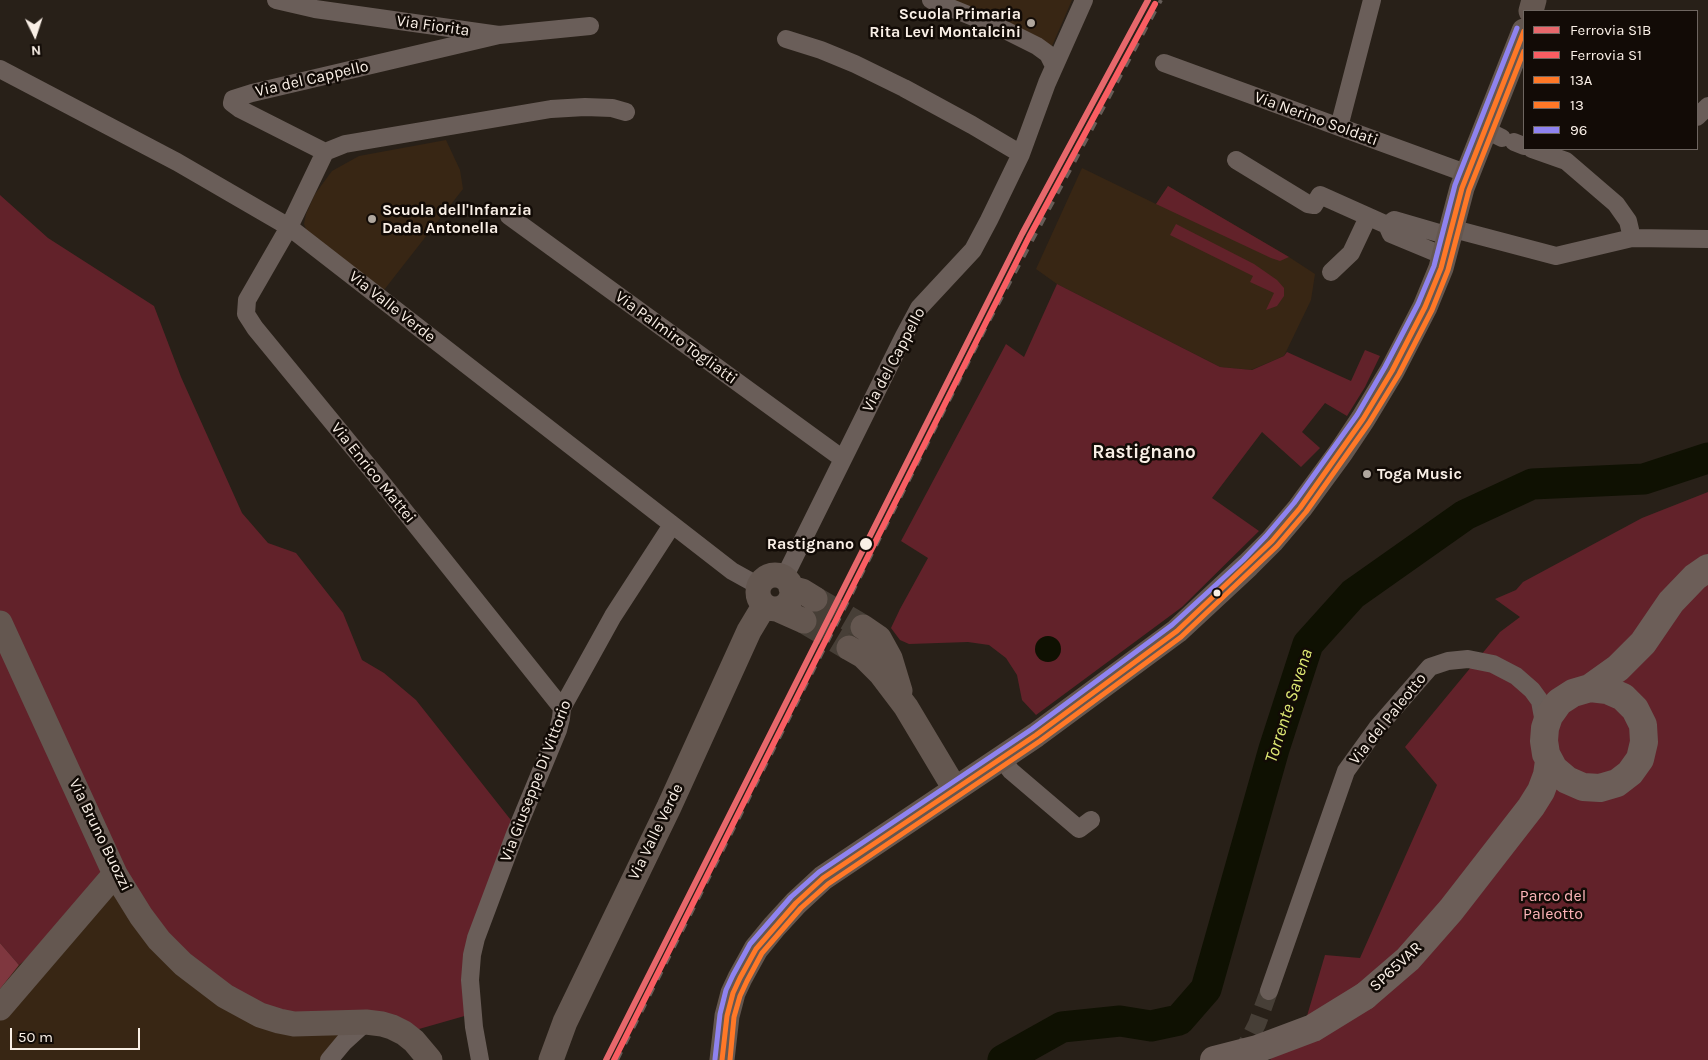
<!DOCTYPE html>
<html>
<head>
<meta charset="utf-8">
<style>
  body { margin:0 }
  #map { position:relative; width:1708px; height:1060px; overflow:hidden; background:#282018; font-family:Karla,sans-serif }
  canvas { display:block }
  .legend { position:absolute; left:1523px; top:10px; width:175px; height:140px; box-sizing:border-box; background:#120b06; border:1px solid #6e6660; margin:0; padding:6px 9px; list-style:none; font-size:15px; color:#f9efe6 }
  .legend li { display:flex; align-items:center; gap:10px; height:25px }
  .legend b { width:25px; border:1px solid #6e6660 }
  .north { position:absolute; left:10px; top:10px; width:50px; height:50px; -webkit-text-stroke:4px #120b06; paint-order:stroke; rotate:176deg; font-size:14px; font-weight:700; line-height:20px; text-align:center; color:#f9efe6 }
  .north::after { content:''; display:block; margin:auto; width:18px; height:22px; background:#f9efe6; clip-path:polygon(50% 0,100% 100%,50% 72%,0 100%) }
  .scale { position:absolute; left:10px; top:1028px; width:130px; height:22px; box-sizing:border-box; border:2px solid #f9efe6; border-top:0; padding-left:6px; font-size:15px; line-height:18px; white-space:nowrap; color:#f9efe6; -webkit-text-stroke:4px #120b06; paint-order:stroke }
</style>
</head>
<body>
<div id="map">
<canvas width="1708" height="1060"></canvas>
<ul class="legend">
<li><b style="height:6px;background:#e7686c"></b>Ferrovia S1B</li>
<li><b style="height:6px;background:#f95d62"></b>Ferrovia S1</li>
<li><b style="height:6px;background:#ff7827"></b>13A</li>
<li><b style="height:6px;background:#ff7827"></b>13</li>
<li><b style="height:6px;background:#8f83f0"></b>96</li>
</ul>
<div class="north">N</div>
<div class="scale">50 m</div>
</div>
<script>
const ctx = document.querySelector('canvas').getContext('2d');
ctx.lineJoin = 'round';
function paint(path, color) {
  ctx.fillStyle = color;
  ctx.fill(path, 'evenodd');
}
function toPath(rows) {
  const path = new Path2D();
  for (const r of rows) {
    if (r.length === 3) {
      path.moveTo(r[0] + r[2], r[1]);
      path.arc(r[0], r[1], r[2], 0, 2 * Math.PI);
      continue;
    }
    path.moveTo(r[0], r[1]);
    for (let i = 2; i < r.length; i += 2) path.lineTo(r[i], r[i + 1]);
  }
  return path;
}
function strokePath(path, color, width, dash) {
  ctx.strokeStyle = color;
  ctx.lineWidth = width;
  ctx.lineCap = dash ? 'butt' : 'round';
  ctx.setLineDash(dash || []);
  ctx.stroke(path);
}
function drawText(font, color, halo, rows, align = 'center') {
  ctx.font = font + ' Karla,sans-serif';
  ctx.lineWidth = 5;
  ctx.setLineDash([]);
  ctx.textBaseline = 'middle';
  ctx.strokeStyle = halo;
  ctx.fillStyle = color;
  for (const [text, x, y, turn = 0] of rows) {
    ctx.save();
    ctx.translate(x, y);
    ctx.rotate((+turn || 0) * Math.PI / 180);
    ctx.textAlign = isNaN(turn) ? turn : align;
    if (halo) ctx.strokeText(text, 0, 0);
    ctx.fillText(text, 0, 0);
    ctx.restore();
  }
}
paint(toPath([
  [948,0,1072,0,1052,46],
  [446,140,460,170,463,189,384,290,308,234,304,224,306,214,315,194,332,171,359,156],
  [1082,168,1156,204,1168,186,1289,257,1315,274,1311,300,1284,356,1251,370,1220,367,1057,284,1036,269],
  [119,885,357,1032,335,1060,0,1060,0,989,19,965]
]), '#382614');
paint(toPath([
  [1168,186,1289,257,1280,261,1271,258,1156,204],
  [0,195,48,238,154,306,181,377,242,513,268,543,296,553,343,613,362,660,384,673,416,700,514,824,496,880,468,1015,412,1031,249,1014,119,885,19,965,0,943],
  [1176,224,1254,264,1277,280,1284,288,1284,296,1277,306,1266,310,1274,293,1250,282,1253,276,1170,235],
  [1057,284,1220,367,1252,370,1284,356,1287,352,1351,381,1365,350,1380,356,1365,387,1347,416,1325,403,1302,432,1320,448,1301,467,1262,432,1212,498,1259,531,1182,607,1036,715,1022,700,1017,675,1006,658,989,645,968,642,909,644,900,640,891,628,900,609,928,558,901,541,1006,344,1024,357],
  [1708,492,1708,1060,1270,1060,1307,1016,1325,955,1360,958,1437,785,1405,747,1500,632,1520,617,1495,599,1516,590,1523,582,1642,518]
]), '#62222a');
paint(toPath([
  [0,943,19,965,0,989]
]), '#7f373f');
paint(toPath([
  [1048,649,13]
]), '#0f1102');
strokePath(toPath([
  [1003,1060,1062,1027,1120,1021,1151,1026,1179,1020,1206,989,1274,749,1308,644,1353,594,1465,515,1532,484,1644,479,1708,458]
]), '#0f1102', 31);
strokePath(toPath([
  [1240,1057,1257,1024,1269,991]
]), '#473f37', 18, [18, 9]);
strokePath(toPath([
  [815,599,863,627],
  [804,621,849,648]
]), '#473f37', 25, [25, 12]);
strokePath(toPath([
  [276,0,315,9,499,35,590,26],
  [931,0,1003,29,1037,46,1048,54,1054,66],
  [786,39,821,50,855,64,904,88,972,125,1021,154],
  [1164,63,1468,174],
  [0,69,177,162,289,227,732,571,750,581,760,584],
  [1697,117,1708,106],
  [1339,127,1372,0],
  [1486,130,1502,138],
  [1514,142,1524,146],
  [1532,149,1566,161,1616,204,1628,221,1632,238],
  [325,152,240,109,232,103,233,99,252,93,499,35],
  [1236,160,1308,204,1314,205,1320,195,1387,225,1391,234,1444,256],
  [509,216,843,459],
  [1387,225,1394,220,1449,236],
  [1450,228,1556,256,1632,238,1708,239],
  [1331,272,1351,253,1368,217],
  [784,578,904,336,919,308,973,250,989,220,1021,154,1047,83,1084,0],
  [562,708,379,479,255,328,246,314,247,300,289,227,325,152,345,144,551,109,585,107,612,108,626,112],
  [1001,758,1011,771,1079,829,1091,820],
  [1269,991,1346,771,1377,728,1430,667,1448,661,1468,659,1493,664,1516,676,1532,690,1540,701,1545,728],
  [329,1060,344,1042,366,1022],
  [480,1060,474,1027,470,980,472,955,476,938,515,834,558,730,561,718,562,708,613,616,672,525]
]), '#6a5e59', 18);
strokePath(toPath([
  [1531,11,1534,0],
  [775,592,17],
  [791,588,802,591,815,599],
  [777,609,804,621],
  [0,623,115,874,141,916,159,940,183,964,225,996,260,1015,279,1021,294,1024,366,1022,382,1024,392,1027,404,1033,414,1041,430,1060],
  [863,627,879,638,890,658,900,691],
  [849,648,863,656,881,674,906,707,955,789],
  [0,1008,115,874],
  [551,1060,565,1022,669,807,749,631,764,606],
  [722,1060,727,1016,733,993,740,978,756,949,774,927,796,903,823,878,1036,735,1177,631,1248,565,1272,541,1300,508,1341,452,1363,419,1392,371,1425,307,1441,268,1462,188,1524,31]
]), '#645750', 25);
strokePath(toPath([
  [1590,688,1607,690,1623,697,1635,709,1643,725,1644,742,1640,759,1630,773,1617,783,1600,788,1583,787,1567,780,1554,769,1546,754,1544,741,1545,728,1549,716,1559,702,1573,693,1590,688,1618,668,1643,643,1671,602,1695,577,1708,568],
  [1365,996,1408,959,1451,910,1531,807,1541,791,1547,775,1549,761]
]), '#6c5e58', 28);
strokePath(toPath([
  [617,1060,989,321,1161,0]
]), '#665d58', 4, [9, 9]);
strokePath(toPath([
  [1214,1060,1257,1049,1313,1028,1365,996]
]), '#6c5e58', 28);
strokePath(toPath([
  [722,1060,727,1016,733,993,740,978,756,949,796,903,823,878,1036,735,1177,631,1272,541,1300,508,1363,419,1392,371,1425,307,1441,268,1462,188,1524,31]
]), '#ff7827', 5);
strokePath(toPath([
  [730,1060,734,1017,740,996,747,981,762,953,801,908,828,884,1040,741,1181,637,1277,546,1306,512,1369,423,1399,374,1432,310,1448,270,1469,190,1524,51]
]), '#ff7827', 5);
strokePath(toPath([
  [715,1059,720,1014,726,990,733,975,750,944,791,897,819,872,1032,729,1172,625,1243,560,1266,536,1294,503,1357,415,1385,367,1418,304,1434,266,1455,185,1517,28]
]), '#8f83f0', 5);
strokePath(toPath([
  [606,1060,1022,234,1148,0]
]), '#e7686c', 6);
strokePath(toPath([
  [614,1060,1029,237,1155,4]
]), '#f95d62', 6);
for (const [x, y, r, color] of [
  [1031,23,5,"#b0a79e"],
  [372,219,5,"#b0a79e"],
  [1367,474,5,"#b0a79e"],
  [866,544,7,"#f9efe6"],
  [1217,593,4.5,"#f9efe6"]
]) {
  const dot = new Path2D();
  dot.arc(x, y, r, 0, 2 * Math.PI);
  ctx.fillStyle = color;
  ctx.fill(dot);
  strokePath(dot, '#120b06', 2);
}
drawText('bold 16px', '#f9efe6', '#120b06', [
  ["Scuola Primaria",1021,14,"right"],
  ["Rita Levi Montalcini",1021,32,"right"],
  ["Scuola dell'Infanzia",382,210],
  ["Dada Antonella",382,228],
  ["Toga Music",1377,474]
], 'left');
drawText('16px', '#f9efe6', '#120b06', [
  ["Via Fiorita",433,26,8],
  ["Via del Cappello",312,79,-13],
  ["Via Nerino Soldati",1316,119,20],
  ["Via Valle Verde",392,307,38],
  ["Via Palmiro Togliatti",676,338,36],
  ["Via del Cappello",894,360,-62],
  ["Via Enrico Mattei",373,473,51],
  ["Via del Paleotto",1388,719,-51],
  ["Via Giuseppe Di Vittorio",536,781,-69],
  ["Via Valle Verde",656,832,-64],
  ["Via Bruno Buozzi",100,835,64],
  ["SP65VAR",1396,967,-43]
]);
drawText('bold 16px', '#f9efe6', '#120b06', [
  ["Rastignano",854,544]
], 'right');
drawText('16px', '#fdb4b8', '#120b06', [
  ["Parco del",1553,896],
  ["Paleotto",1553,914]
]);
drawText('italic 18px', '#dee873', '#120b06', [
  ["Torrente Savena",1289,706,-72]
]);
drawText('bold 19px', '#f9efe6', '#120b06', [
  ["Rastignano",1144,453]
]);
</script>
</body>
</html>
